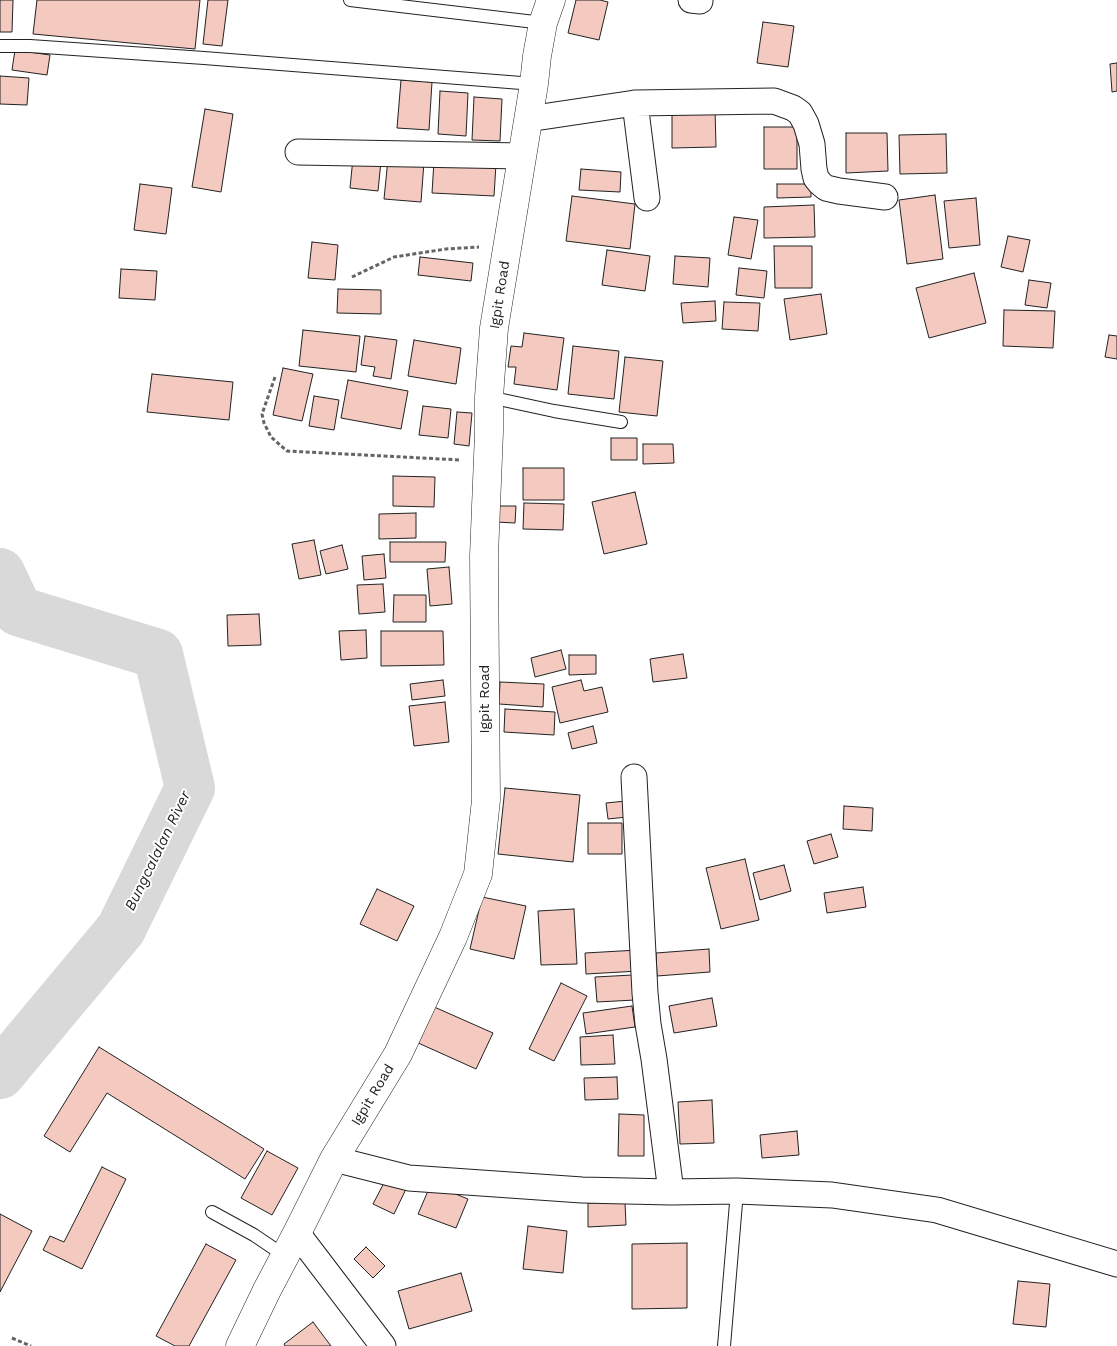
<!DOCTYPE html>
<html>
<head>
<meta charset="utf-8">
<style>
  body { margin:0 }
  canvas { display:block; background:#fff }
</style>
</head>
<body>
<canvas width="1117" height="1346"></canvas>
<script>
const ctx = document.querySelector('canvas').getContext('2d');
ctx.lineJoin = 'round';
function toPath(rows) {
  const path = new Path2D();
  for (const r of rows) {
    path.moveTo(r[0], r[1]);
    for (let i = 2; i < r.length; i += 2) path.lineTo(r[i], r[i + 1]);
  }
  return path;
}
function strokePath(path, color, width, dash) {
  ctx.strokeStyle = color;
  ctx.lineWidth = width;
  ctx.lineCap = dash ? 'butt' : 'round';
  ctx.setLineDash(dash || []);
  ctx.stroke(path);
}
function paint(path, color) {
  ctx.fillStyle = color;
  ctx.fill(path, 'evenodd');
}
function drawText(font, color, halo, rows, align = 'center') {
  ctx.font = font + ' "Work Sans",sans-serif';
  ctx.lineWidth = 4;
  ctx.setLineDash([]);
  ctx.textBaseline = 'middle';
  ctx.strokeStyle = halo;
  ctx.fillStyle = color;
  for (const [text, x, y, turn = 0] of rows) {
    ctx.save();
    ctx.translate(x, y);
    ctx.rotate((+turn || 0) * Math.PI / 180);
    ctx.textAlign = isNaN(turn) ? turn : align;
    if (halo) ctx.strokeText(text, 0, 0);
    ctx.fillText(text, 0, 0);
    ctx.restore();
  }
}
strokePath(toPath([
  [0,573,18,611,158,654,190,788,121,929,0,1074]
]), '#d9d9d9', 50);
const building = toPath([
  [0,0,13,0,12,32,0,32,0,0],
  [37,0,200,0,195,49,33,34,37,0],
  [208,0,228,0,222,46,203,44,208,0],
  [576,0,600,0,608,2,599,40,568,33,576,0],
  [763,22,794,26,788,67,757,63,763,22],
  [15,50,50,55,47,75,12,70,15,50],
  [1117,63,1117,91,1112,92,1110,64,1117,63],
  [0,76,29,78,27,105,0,104,0,76],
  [401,80,432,82,429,130,397,128,401,80],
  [440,91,468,93,466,136,438,134,440,91],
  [474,97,502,99,500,141,472,140,474,97],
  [715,108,716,147,672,148,672,109,715,108],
  [205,109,233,114,221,192,192,187,205,109],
  [764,127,797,127,797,169,764,169,764,127],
  [846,133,887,133,888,171,846,173,846,133],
  [946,134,947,173,900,174,899,135,946,134],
  [353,158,381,161,378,191,350,188,353,158],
  [388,159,424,162,421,202,384,199,388,159],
  [434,161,496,164,494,196,432,193,434,161],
  [581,169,621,172,620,192,579,190,581,169],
  [140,184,172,188,166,234,134,230,140,184],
  [777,184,811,184,811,197,777,198,777,184],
  [935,195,943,259,907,264,899,200,935,195],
  [572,196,635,204,630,249,566,241,572,196],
  [976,198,980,245,949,248,944,201,976,198],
  [814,205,815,237,764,238,764,207,814,205],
  [734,217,758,220,751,259,728,255,734,217],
  [1008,236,1030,240,1023,272,1001,267,1008,236],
  [312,242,338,245,335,280,308,278,312,242],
  [774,246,812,246,812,288,775,288,774,246],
  [607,250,650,256,645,291,602,285,607,250],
  [675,256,710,258,708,287,673,284,675,256],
  [420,257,473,263,471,281,418,275,420,257],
  [739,268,767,271,764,298,736,295,739,268],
  [121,269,157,271,155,300,119,298,121,269],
  [974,273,986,323,929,338,916,288,974,273],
  [1029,280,1051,283,1047,308,1025,305,1029,280],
  [338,289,381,290,381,314,337,313,338,289],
  [821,294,827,334,790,340,784,299,821,294],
  [715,301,716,321,683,323,681,303,715,301],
  [724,302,760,303,758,331,722,329,724,302],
  [1004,310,1055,311,1053,348,1003,346,1004,310],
  [303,330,360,336,356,372,299,366,303,330],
  [524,333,564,338,557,390,514,384,516,367,508,367,511,346,522,347,524,333],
  [1109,335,1117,336,1117,359,1105,357,1109,335],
  [365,336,397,340,391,379,373,376,375,367,361,365,365,336],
  [414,340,461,348,456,384,408,376,414,340],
  [573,346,619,351,614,399,568,394,573,346],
  [625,357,663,361,657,416,619,412,625,357],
  [283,368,313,374,302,421,273,415,283,368],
  [152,374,233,382,229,420,147,412,152,374],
  [348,380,408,391,401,429,341,418,348,380],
  [314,396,339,400,334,430,309,426,314,396],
  [423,406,451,409,448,438,419,435,423,406],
  [457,412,472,413,469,446,454,444,457,412],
  [611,438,637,438,637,460,611,460,611,438],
  [643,444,673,444,674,463,643,464,643,444],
  [523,468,564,468,564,500,523,500,523,468],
  [393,476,435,477,434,507,393,506,393,476],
  [635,492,647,544,604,554,592,502,635,492],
  [524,503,564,504,563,530,523,529,524,503],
  [497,506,516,506,515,523,496,522,497,506],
  [416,513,416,538,379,539,379,514,416,513],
  [314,540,321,575,299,579,292,544,314,540],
  [390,542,446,542,445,562,390,562,390,542],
  [342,545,348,569,326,574,320,551,342,545],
  [384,554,386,578,364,580,362,556,384,554],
  [449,567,452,604,430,606,427,569,449,567],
  [383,584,385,612,359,614,357,585,383,584],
  [394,595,426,595,426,622,393,622,394,595],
  [259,614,261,645,228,646,227,615,259,614],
  [366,630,367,658,341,660,339,631,366,630],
  [381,631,443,631,444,665,381,666,381,631],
  [561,650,566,669,535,677,531,658,561,650],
  [683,654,687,678,653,682,650,659,683,654],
  [569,655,596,655,596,674,569,675,569,655],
  [443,680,445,696,412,700,410,684,443,680],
  [581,680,584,691,602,687,608,712,560,723,552,687,581,680],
  [500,682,544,684,543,707,499,704,500,682],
  [445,702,449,742,414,746,409,706,445,702],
  [505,709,555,712,554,735,504,732,505,709],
  [593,726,597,743,572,749,568,733,593,726],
  [505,788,580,795,573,862,498,854,505,788],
  [626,801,627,817,608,819,606,803,626,801],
  [844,806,873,808,872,831,843,829,844,806],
  [588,823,622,823,622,854,588,854,588,823],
  [831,834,838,857,814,864,807,841,831,834],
  [745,859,759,920,721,929,706,868,745,859],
  [784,865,791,891,760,900,753,873,784,865],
  [863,887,866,907,827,913,824,893,863,887],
  [377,889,414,906,397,941,360,924,377,889],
  [482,897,526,906,514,959,470,949,482,897],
  [574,909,577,964,541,965,538,911,574,909],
  [709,949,710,972,657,976,656,953,709,949],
  [638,950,639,971,586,974,585,953,638,950],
  [633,975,635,1000,597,1002,595,977,633,975],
  [561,983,587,996,554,1061,529,1049,561,983],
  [712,998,717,1026,674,1033,669,1006,712,998],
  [432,1006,493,1033,476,1069,416,1042,432,1006],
  [632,1006,635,1027,586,1034,583,1013,632,1006],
  [613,1035,615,1064,581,1065,580,1037,613,1035],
  [99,1047,264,1149,245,1179,107,1093,70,1152,44,1136,99,1047],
  [617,1077,618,1099,585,1100,584,1078,617,1077],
  [712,1100,714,1143,680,1144,678,1102,712,1100],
  [619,1114,644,1115,644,1156,618,1156,619,1114],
  [797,1131,799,1155,762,1158,760,1135,797,1131],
  [267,1151,298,1168,272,1215,241,1198,267,1151],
  [102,1167,126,1179,82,1269,43,1250,50,1236,64,1242,102,1167],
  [386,1179,406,1189,394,1214,373,1204,386,1179],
  [431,1184,468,1199,456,1228,418,1214,431,1184],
  [625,1202,626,1225,588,1227,588,1203,625,1202],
  [0,1214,32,1231,0,1292,0,1214],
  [528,1226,567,1231,563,1273,523,1269,528,1226],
  [687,1243,687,1308,632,1309,632,1244,687,1243],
  [206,1244,236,1260,189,1346,175,1346,156,1336,206,1244],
  [366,1247,385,1266,373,1278,354,1259,366,1247],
  [461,1273,472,1311,409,1329,398,1291,461,1273],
  [1018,1281,1050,1284,1046,1327,1013,1324,1018,1281],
  [313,1322,331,1346,285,1346,284,1344,313,1322]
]);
paint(building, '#f3c9c0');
strokePath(building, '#222', 1);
const lane = toPath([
  [350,0,543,23],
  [0,46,30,46,204,58,534,84],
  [489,397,554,411,621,422],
  [212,1212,254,1235,285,1256],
  [724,1346,737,1191]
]);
const street = toPath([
  [691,0,700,1],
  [635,103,647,198],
  [528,119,635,103,774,101,793,108,800,113,806,124,812,144,814,169,816,178,820,183,826,188,839,191,885,197],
  [298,152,522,156],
  [634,777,645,993,648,1024,654,1059,671,1192],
  [334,1159,409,1178,582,1190,671,1192,737,1191,832,1195,937,1210,1117,1264],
  [297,1233,383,1346]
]);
const secondary = toPath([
  [240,1346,267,1290,297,1233,334,1159,398,1054,453,937,478,874,486,800,484,556,489,432,489,397,494,328,534,84,537,56,543,23,551,0]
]);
strokePath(lane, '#222', 14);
strokePath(street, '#222', 27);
strokePath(secondary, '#222', 29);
strokePath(toPath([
  [352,277,394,257,446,249,479,247],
  [275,377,262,414,264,423,271,437,287,451,461,460],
  [12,1338,31,1346]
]), '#646464', 3, [4, 2.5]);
strokePath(lane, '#fff', 12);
strokePath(street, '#fff', 25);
strokePath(secondary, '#fff', 28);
drawText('14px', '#222', '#fff', [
  ["Igpit Road",500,295,-81],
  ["Igpit Road",485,699,-90],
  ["Igpit Road",373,1095,-59]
]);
drawText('italic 15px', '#222', '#fff', [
  ["Bungcalalan River",158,851,-64]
]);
</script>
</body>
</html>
